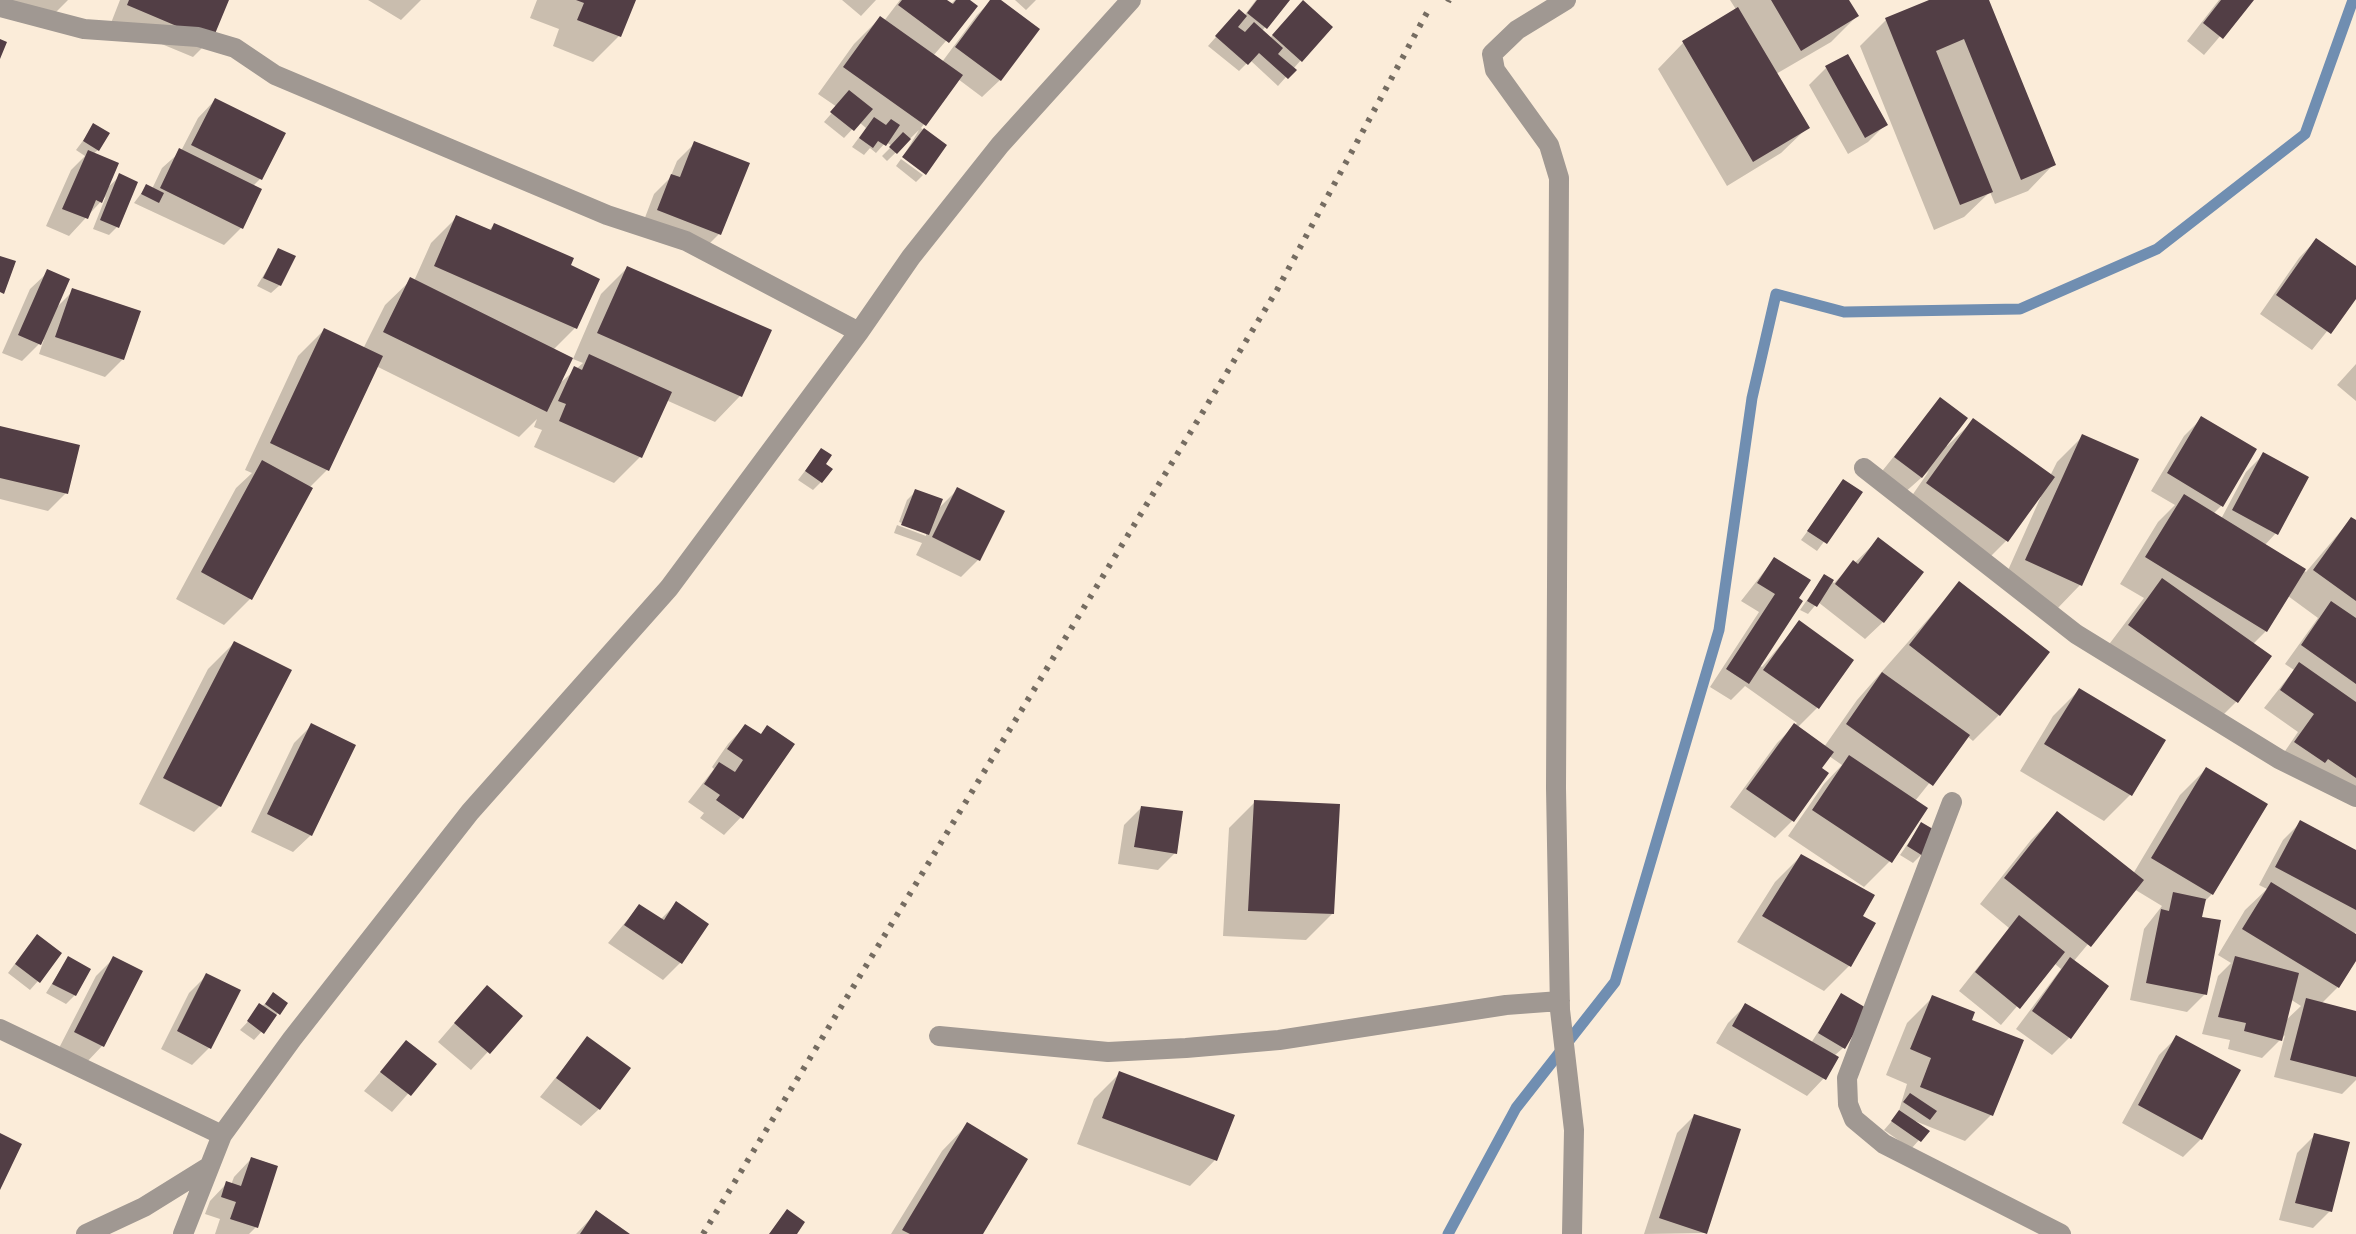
<!DOCTYPE html>
<html>
<head>
<meta charset="utf-8">
<style>
  body { margin:0 }
  canvas { display:block; background:#fbecd9 }
</style>
</head>
<body>
<canvas width="2356" height="1234"></canvas>
<script>
const ctx = document.querySelector('canvas').getContext('2d');
ctx.lineJoin = 'round';
function paint(path, color) {
  ctx.fillStyle = color;
  ctx.fill(path, 'evenodd');
}
function toPath(rows) {
  const path = new Path2D();
  for (const r of rows) {
    path.moveTo(r[0], r[1]);
    for (let i = 2; i < r.length; i += 2) path.lineTo(r[i], r[i + 1]);
  }
  return path;
}
function strokePath(path, color, width, dash) {
  ctx.strokeStyle = color;
  ctx.lineWidth = width;
  ctx.lineCap = dash ? 'butt' : 'round';
  ctx.setLineDash(dash || []);
  ctx.stroke(path);
}
paint(toPath([
  [0,0,68,0,54,14],
  [120,0,227,0,210,40,193,57,111,23],
  [368,0,421,0,401,20],
  [537,0,634,0,619,36,593,62,553,46,559,29,530,18],
  [842,0,876,0,861,16],
  [900,0,944,0,950,5,955,0,968,0,975,7,933,56,942,62,977,15,992,0,997,0,1000,80,982,97,958,79,921,128,945,146,904,155,919,130,887,161,882,156,892,146,886,142,876,153,870,148,864,155,852,147,866,128,859,122,844,138,824,122,837,107,818,94,854,44,880,18,884,21],
  [1015,0,1036,0,1026,10],
  [1256,0,1287,0,1262,31,1270,38,1286,21,1301,60,1278,86,1250,60,1239,71,1208,46,1231,20,1244,16],
  [1730,0,1847,0,1857,16,1831,42,1776,74,1807,128,1781,153,1727,186,1658,69,1683,43,1737,11],
  [1934,0,1987,0,2053,165,2028,191,1995,204,1990,192,1964,217,1934,230,1860,46,1886,20],
  [2219,0,2251,0,2204,55,2187,41],
  [1826,68,1885,125,1868,142,1848,154,1809,85],
  [215,100,260,179,252,187,241,228,224,245,134,203,146,187,152,189,162,168,181,151,198,118],
  [94,126,98,150,93,154,106,189,120,176,117,227,109,235,93,229,106,196,69,236,46,226,71,170,85,156,76,150],
  [695,143,719,234,702,251,641,228,654,194,670,178,677,161],
  [901,159,923,175,916,182,896,166],
  [457,217,488,231,494,225,568,266,575,328,553,350,559,384,583,363,573,359,601,294,627,268,740,396,715,422,666,400,640,457,614,483,534,447,542,430,534,427,537,419,519,437,376,366,327,470,309,488,250,599,224,625,176,599,236,488,252,473,245,470,298,356,324,330,363,349,385,305,411,280,414,281,431,243],
  [2316,240,2356,268,2356,295,2312,350,2260,314,2299,258],
  [279,250,280,285,271,293,257,286],
  [48,272,56,308,73,291,123,359,105,377,39,354,44,339,22,361,2,353,30,289],
  [2356,364,2356,401,2337,385],
  [1940,399,1947,446,1973,421,2050,476,2057,462,2082,437,2080,585,2055,611,2001,586,2042,494,2006,541,1980,567,1902,510,1929,471,1903,494,1879,475],
  [2201,419,2222,505,2213,514,2221,519,2246,472,2263,455,2276,533,2264,546,2306,572,2351,519,2356,523,2356,807,2310,775,2279,760,2298,732,2264,708,2294,670,2285,664,2318,618,2288,596,2266,631,2252,645,2237,701,2211,727,2104,651,2144,598,2120,584,2158,522,2175,505,2151,491,2184,436],
  [0,428,77,447,66,493,48,511,0,499],
  [821,450,821,482,813,490,798,480],
  [1844,482,1860,493,1817,551,1801,540],
  [958,489,978,560,961,577,916,555,922,543,894,533,897,525,926,536,926,532,899,522,907,500,916,491,936,511],
  [1878,540,1883,622,1865,639,1818,602,1808,614,1800,610,1824,576,1834,583],
  [1774,559,1808,580,1759,665,1762,667,1799,623,1817,708,1797,728,1824,747,1857,700,1959,584,1999,715,1973,741,1967,736,1915,801,1890,861,1864,887,1788,836,1824,784,1842,765,1829,756,1819,768,1826,774,1792,821,1775,838,1730,807,1777,743,1797,723,1745,686,1731,700,1710,687,1759,612,1741,601],
  [234,643,220,806,194,832,139,804,208,669],
  [2079,690,2163,740,2130,795,2104,821,2020,771,2053,716],
  [311,726,311,835,293,852,251,832,294,743],
  [745,726,741,817,724,835,700,818,704,813,688,802,714,769,712,767,728,744],
  [2206,769,2212,894,2203,903,2199,919,2205,994,2187,1012,2130,1000,2144,929,2162,906,2134,889,2073,962,2069,1038,2052,1055,2016,1029,2061,969,2054,963,2001,1025,1959,991,2009,928,1980,904,2031,840,2057,814,2133,874,2180,795],
  [1255,802,1332,914,1306,940,1223,936,1229,828],
  [1141,808,1175,853,1158,870,1118,864,1124,825],
  [2300,823,2356,853,2356,932,2353,935,2356,957,2338,987,2321,1004,2356,1013,2356,1080,2342,1094,2274,1077,2285,1035,2262,1058,2228,1049,2230,1040,2202,1034,2218,976,2231,963,2218,955,2245,910,2267,889,2259,885,2283,840],
  [2290,999,2301,1006,2284,1022],
  [1921,825,1921,855,1913,863,1900,855],
  [1801,856,1861,917,1850,965,1824,991,1737,942,1775,882],
  [676,904,707,925,680,963,663,980,608,943,639,906,660,920],
  [29,945,38,981,30,990,8,973],
  [68,958,75,995,66,1004,46,993],
  [113,959,140,972,102,1046,85,1064,58,1050,96,976],
  [207,975,210,1047,192,1065,161,1049,189,993],
  [273,995,278,1013,254,1040,240,1030],
  [1841,996,1843,1048,1834,1056,1824,1078,1807,1096,1716,1043,1728,1023,1745,1006,1811,1043],
  [1933,997,1969,1021,1991,1115,1965,1141,1915,1121,1927,1131,1911,1149,1884,1130,1898,1114,1907,1084,1886,1075,1907,1023],
  [470,1005,521,1016,471,1070,438,1042],
  [2176,1038,2201,1139,2183,1157,2122,1123,2159,1055],
  [587,1039,599,1109,581,1126,540,1097],
  [406,1042,434,1064,392,1112,364,1091],
  [1120,1073,1215,1160,1190,1186,1077,1144,1094,1099],
  [1694,1116,1705,1233,1644,1234,1677,1133],
  [967,1125,981,1234,891,1234,942,1151],
  [2315,1135,2330,1211,2313,1228,2279,1220,2297,1153],
  [251,1159,256,1227,249,1234,215,1234,220,1219,205,1214,210,1201,227,1183,231,1185,234,1177],
  [596,1213,627,1234,576,1234]
]), '#0003');
strokePath(toPath([
  [1448,1234,1516,1108,1615,982,1719,630,1752,398,1776,294,1844,312,2020,309,2157,249,2305,134,2353,0]
]), '#708eb1', 11);
paint(toPath([
  [129,0,229,0,212,41,127,5],
  [576,0,636,0,621,37,577,20,584,3],
  [902,0,947,0,953,4,956,0,970,0,978,6,949,43,898,5],
  [990,0,1001,0,1040,29,1001,81,955,47],
  [1257,0,1290,0,1267,29,1247,13],
  [1303,0,1333,27,1302,62,1272,35],
  [1771,0,1849,0,1859,16,1801,51],
  [1929,0,1989,0,2056,165,2021,180,1964,39,1936,51,1993,192,1960,205,1885,18],
  [2221,0,2254,0,2223,39,2203,23],
  [1738,7,1810,128,1753,162,1682,41],
  [1239,9,1247,16,1238,27,1245,32,1254,22,1283,48,1278,54,1297,70,1288,79,1259,53,1248,65,1215,36],
  [880,16,963,75,926,126,843,67],
  [0,39,7,42,0,59],
  [1848,54,1888,125,1865,138,1825,66],
  [849,90,873,109,854,131,830,112],
  [215,98,286,133,262,180,191,145],
  [874,117,886,125,891,119,900,125,886,146,878,141,873,148,859,138],
  [93,123,110,133,99,151,83,141],
  [924,128,947,145,926,175,902,157],
  [903,132,911,139,897,154,889,147],
  [694,141,750,163,721,235,657,210,671,174,680,177],
  [179,148,262,189,243,229,160,188],
  [88,150,119,163,102,203,96,200,88,219,62,209],
  [119,173,138,182,119,228,100,220],
  [146,184,164,193,159,203,141,194],
  [456,215,491,230,494,223,574,258,571,265,600,279,577,329,434,266],
  [2316,238,2356,266,2356,299,2331,334,2276,295],
  [278,248,296,256,281,286,263,278],
  [0,256,16,261,4,294,0,292],
  [627,266,772,330,742,397,597,333],
  [47,269,70,279,41,345,18,335],
  [410,277,573,358,547,412,383,332],
  [72,288,141,311,124,360,55,337],
  [324,328,383,356,329,471,270,443],
  [589,354,672,392,642,458,559,421,566,404,558,401,574,366,582,370],
  [1940,397,1968,418,1922,478,1894,457],
  [2201,416,2257,449,2223,507,2167,473],
  [1973,418,2055,477,2008,542,1926,483],
  [0,426,80,445,68,494,0,478],
  [2082,434,2139,459,2082,586,2025,560],
  [821,448,832,455,826,464,833,469,822,483,805,471],
  [2263,452,2309,477,2278,535,2232,510],
  [262,460,313,488,252,600,201,572],
  [1843,479,1863,492,1827,544,1807,531],
  [957,487,1005,511,980,561,932,537],
  [915,489,943,499,929,535,901,525],
  [2184,494,2306,569,2267,632,2145,557],
  [2351,517,2356,520,2356,601,2313,570],
  [1878,537,1924,572,1884,623,1835,584,1853,560,1858,564],
  [1774,557,1811,580,1799,598,1803,601,1749,684,1726,669,1775,594,1757,583],
  [1824,574,1834,580,1817,607,1807,601],
  [2162,578,2272,656,2238,703,2128,625],
  [1959,581,2050,652,2000,716,1909,645],
  [2331,601,2356,618,2356,684,2301,645],
  [1799,620,1854,660,1819,709,1763,670],
  [234,641,292,670,221,807,163,778],
  [2299,662,2356,702,2356,778,2328,759,2325,763,2294,742,2314,714,2280,690],
  [1882,672,1970,735,1933,786,1846,724],
  [2079,688,2166,740,2132,796,2044,744],
  [311,723,356,745,312,836,267,814],
  [1794,723,1834,752,1822,768,1829,773,1794,822,1746,789],
  [745,724,761,734,767,725,795,744,743,819,716,800,720,795,704,784,719,762,735,772,743,760,727,749],
  [1849,755,1928,808,1892,863,1812,810],
  [2206,767,2268,804,2213,895,2151,858],
  [1254,800,1340,804,1334,914,1248,911],
  [1141,806,1183,811,1177,854,1134,847],
  [2057,811,2144,880,2091,947,2004,878],
  [2300,820,2356,850,2356,910,2275,867],
  [1921,822,1938,832,1923,856,1907,846],
  [1801,854,1875,895,1863,916,1876,923,1851,967,1762,916],
  [2271,882,2356,934,2356,961,2339,988,2242,929],
  [2173,892,2206,899,2202,917,2221,920,2207,995,2146,983,2161,909,2169,911],
  [676,901,709,924,682,964,624,925,639,904,664,920],
  [2019,915,2065,952,2020,1009,1975,972],
  [37,934,62,953,40,983,15,964],
  [68,956,91,969,76,996,52,984],
  [113,956,143,971,104,1047,74,1032],
  [2235,956,2299,973,2282,1041,2244,1031,2246,1023,2218,1017],
  [2070,957,2109,986,2071,1039,2032,1011],
  [206,973,241,990,211,1049,177,1031],
  [487,985,523,1016,490,1054,454,1023],
  [273,992,288,1003,280,1015,265,1004],
  [1841,993,1868,1009,1845,1049,1818,1033],
  [1932,995,1975,1012,1972,1020,2024,1040,1993,1116,1920,1087,1931,1058,1910,1049],
  [2306,998,2356,1011,2356,1077,2290,1060],
  [259,1003,277,1015,264,1034,247,1021],
  [1745,1003,1839,1057,1826,1080,1732,1026],
  [2176,1035,2241,1070,2202,1140,2138,1105],
  [587,1036,631,1068,600,1110,556,1078],
  [406,1040,437,1064,411,1096,380,1072],
  [1119,1071,1235,1115,1217,1161,1102,1118],
  [1910,1093,1937,1111,1930,1120,1903,1102],
  [1899,1110,1930,1131,1921,1142,1891,1121],
  [1694,1114,1741,1129,1707,1234,1659,1218],
  [967,1122,1028,1159,983,1234,910,1234,902,1230],
  [0,1133,22,1144,0,1190],
  [2314,1133,2350,1142,2332,1212,2295,1203],
  [251,1157,278,1166,258,1228,230,1219,236,1202,221,1197,226,1181,241,1186],
  [787,1209,805,1222,797,1234,769,1234],
  [596,1210,630,1234,580,1234]
]), '#523e45');
strokePath(toPath([
  [1566,0,1517,30,1492,54,1495,70,1549,145,1559,178,1556,788,1560,1010,1574,1130,1572,1234],
  [0,7,84,29,198,37,235,48,275,75,607,215,686,241,859,332],
  [1864,468,2076,634,2279,759,2356,797],
  [1952,802,1847,1078,1848,1104,1854,1119,1884,1144,2061,1234],
  [0,1029,222,1135],
  [939,1036,1108,1052,1186,1048,1279,1040,1506,1005,1560,1001],
  [86,1234,144,1207,210,1166],
  [183,1234,222,1135,292,1039,470,812,669,588,859,332,911,257,1000,145,1131,0]
]), '#a09892', 20);
strokePath(toPath([
  [1448,2,1449,0],
  [703,1234,1277,290,1430,7]
]), '#756c61', 6, [4, 8]);
</script>
</body>
</html>
